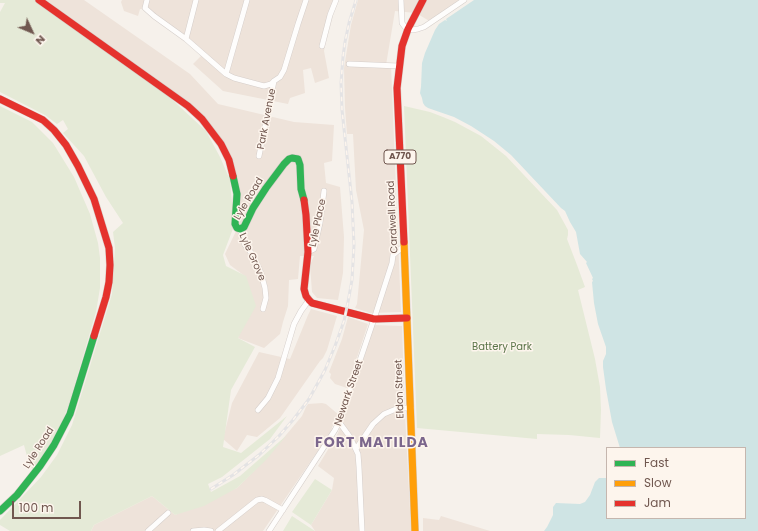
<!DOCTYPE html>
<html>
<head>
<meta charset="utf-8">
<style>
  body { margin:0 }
  #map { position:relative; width:758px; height:531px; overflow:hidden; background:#f6f1eb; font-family:Poppins,sans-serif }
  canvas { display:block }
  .legend { position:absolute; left:606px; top:447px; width:140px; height:72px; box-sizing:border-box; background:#fdf5ed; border:1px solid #c5b6ae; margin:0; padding:5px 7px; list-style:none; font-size:12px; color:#70574f }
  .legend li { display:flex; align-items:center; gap:8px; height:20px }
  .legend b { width:20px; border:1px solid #c5b6ae }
  .north { position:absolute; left:12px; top:12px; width:40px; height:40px; -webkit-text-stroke:3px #fdf5ed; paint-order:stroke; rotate:134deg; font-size:11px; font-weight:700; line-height:16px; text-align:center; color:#70574f }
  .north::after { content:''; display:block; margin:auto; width:14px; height:18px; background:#70574f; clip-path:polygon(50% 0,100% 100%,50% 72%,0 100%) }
  .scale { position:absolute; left:12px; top:501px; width:69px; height:18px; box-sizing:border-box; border:2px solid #70574f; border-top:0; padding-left:5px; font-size:12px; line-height:14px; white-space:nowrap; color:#70574f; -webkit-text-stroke:3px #fdf5ed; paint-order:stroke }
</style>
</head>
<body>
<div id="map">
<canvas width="758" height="531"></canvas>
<ul class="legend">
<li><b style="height:5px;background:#30b455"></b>Fast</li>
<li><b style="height:5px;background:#ff9f0a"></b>Slow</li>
<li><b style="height:5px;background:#e5322d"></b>Jam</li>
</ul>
<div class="north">N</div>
<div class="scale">100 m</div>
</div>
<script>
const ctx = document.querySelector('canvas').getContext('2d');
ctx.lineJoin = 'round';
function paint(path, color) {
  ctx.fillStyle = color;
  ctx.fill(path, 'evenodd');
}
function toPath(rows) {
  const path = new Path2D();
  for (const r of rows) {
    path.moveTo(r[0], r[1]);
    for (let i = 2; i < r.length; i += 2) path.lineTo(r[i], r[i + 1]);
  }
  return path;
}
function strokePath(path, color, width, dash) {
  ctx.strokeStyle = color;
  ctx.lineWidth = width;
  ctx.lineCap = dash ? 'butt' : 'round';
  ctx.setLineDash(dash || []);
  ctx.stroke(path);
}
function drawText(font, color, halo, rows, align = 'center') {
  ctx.font = font + ' Poppins,sans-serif';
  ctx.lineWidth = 3;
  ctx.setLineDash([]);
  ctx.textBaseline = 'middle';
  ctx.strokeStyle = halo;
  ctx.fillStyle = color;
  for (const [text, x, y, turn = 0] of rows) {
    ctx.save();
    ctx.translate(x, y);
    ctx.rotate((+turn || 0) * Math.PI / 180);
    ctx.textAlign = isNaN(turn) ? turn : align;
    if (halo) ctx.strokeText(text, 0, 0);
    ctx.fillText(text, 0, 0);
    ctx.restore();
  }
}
paint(toPath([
  [40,0,84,0,190,74,218,104,294,122,334,125,332,161,324,163,326,183,340,187,344,237,343,273,338,300,317,298,312,292,310,265,314,256,300,256,298,279,289,280,288,306,283,322,280,334,264,348,238,338,246,277,230,265,225,254,237,229,230,158,196,109],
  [122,0,335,0,330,14,324,51,329,78,315,83,311,68,303,70,305,93,290,98,288,104,223,91,193,64,204,53,186,36,148,9,140,9,138,16,124,11,121,2],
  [358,0,463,0,431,22,416,13,395,11,386,65,391,65,401,312,370,313,355,308,357,304,364,230,356,190,353,134,347,134,345,108,344,68,351,25],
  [311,309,337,316,327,350,323,358,320,361,280,418,257,437,247,435,237,451,223,439,232,403,259,352,290,359,308,315],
  [348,317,368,324,347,388,335,384,330,378,331,374,329,372,342,339],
  [374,325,402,326,405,414,411,531,315,531,311,525,332,490,334,478,318,466,338,433],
  [322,403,326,404,339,415,335,420,330,433,263,531,91,531,94,525,152,496,175,515,237,488,265,460,302,416,306,407,308,404],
  [441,516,490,531,423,531,423,518,439,520]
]), '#eee3da');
paint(toPath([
  [0,0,35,0,164,92,206,131,220,157,230,180,234,226,223,255,226,266,246,276,256,306,238,338,255,347,231,390,223,447,241,453,287,416,270,439,222,477,208,484,211,492,240,476,287,435,266,460,237,488,204,506,175,515,152,496,94,525,91,531,10,531,0,525,0,520,41,477,57,455,72,425,112,294,115,248,113,232,123,223,106,197,84,156,63,133,68,129,63,120,57,124,45,115,0,92,0,12,5,3,0,3],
  [0,106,32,122,53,143,74,177,90,214,98,243,100,258,100,288,96,312,69,404,56,438,34,470,27,464,28,460,24,445,0,456],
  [404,106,430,112,443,117,455,122,481,136,506,156,557,210,568,230,568,235,567,239,577,265,585,287,578,290,595,359,600,387,601,410,600,438,569,435,537,434,537,439,417,428],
  [315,479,332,490,311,525,292,512],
  [292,516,315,531,283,531]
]), '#e5ead7');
paint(toPath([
  [474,0,758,0,758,531,544,531,547,527,553,515,553,507,556,503,580,504,585,502,590,495,595,482,599,478,607,478,607,518,745,518,745,448,620,448,612,422,606,389,603,367,603,361,606,354,606,347,598,324,594,303,592,282,593,281,592,279,593,278,586,263,587,262,580,254,576,232,570,222,565,211,561,208,511,155,494,141,471,126,454,117,428,108,425,106,423,103,422,98,420,93,421,87,422,63,425,53,435,30,439,24,445,20,447,21,446,19]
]), '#cfe4e4');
const street = toPath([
  [147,0,145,8,154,16,186,39,226,74,234,78,264,86,271,84,274,81,280,77,284,70,298,24,306,0],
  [401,0,402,23,405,27,412,30,418,29,424,27,464,0],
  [186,39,196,0],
  [322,46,330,15,336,0],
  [349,64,399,66],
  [226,74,247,0],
  [259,156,274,81],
  [240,229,245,245,253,255,261,273,265,288,266,298,263,309],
  [308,252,314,249,320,223,324,191],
  [258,410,268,398,278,378,294,324,301,311,309,300],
  [339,422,350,437,358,454,359,467,362,531],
  [356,449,373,424,384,414,396,409,402,408,411,408],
  [148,531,168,513],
  [193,531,204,530,211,531],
  [218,531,257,500,262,499,265,500,283,510],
  [269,531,335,430,339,422,374,319,392,263,393,255,404,246]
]);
const fast = toPath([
  [233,176,237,194,235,224,237,228,240,229,244,227,253,208,266,188,284,164,289,159,292,158,298,159,300,165,301,189,304,200],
  [0,511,17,495,40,466,54,445,70,414,94,336]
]);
const slow = toPath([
  [404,242,415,531]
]);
const jam = toPath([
  [39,0,188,106,202,119,221,144,229,160,233,176],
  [0,99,43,120,54,130,66,145,78,166,94,199,109,248,110,265,109,282,106,297,94,336],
  [304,200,306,215,308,252,304,289,306,296,309,300,312,303,374,319,407,318],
  [404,242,397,88,402,46,408,29,423,0]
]);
strokePath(street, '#d5ceca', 6);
strokePath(fast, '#d4ccc8', 8);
strokePath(slow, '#d4ccc8', 8);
strokePath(jam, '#d4ccc8', 8);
strokePath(street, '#fefdfc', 5);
strokePath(fast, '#30b455', 7);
strokePath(slow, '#ff9f0a', 7);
strokePath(jam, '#e5322d', 7);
const rail = toPath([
  [211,489,233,475,259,455,279,436,293,420,309,399,325,370,335,346,344,321,348,302,352,280,354,245,352,202,342,110,341,83,343,57,345,42,349,23,356,0]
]);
strokePath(rail, '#e4e3e4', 3);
strokePath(rail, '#fdf5ed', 1.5, [4.5]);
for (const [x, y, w] of [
  [400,157,32]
]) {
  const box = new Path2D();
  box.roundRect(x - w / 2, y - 7, w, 14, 3);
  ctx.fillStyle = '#fdf5ed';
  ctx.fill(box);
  strokePath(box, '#70574f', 1);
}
drawText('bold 9px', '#70574f', null, [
  ["A770",400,157]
]);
drawText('10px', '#70574f', '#fdf5ed', [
  ["Park Avenue",267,119,-79],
  ["Lyle Road",249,199,-59],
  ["Cardwell Road",393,217,-93],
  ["Lyle Place",318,223,-78],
  ["Lyle Grove",252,257,66],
  ["Eldon Street",400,389,-92],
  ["Newark Street",349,393,-71],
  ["Lyle Road",39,448,-57]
]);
drawText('10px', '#5a7448', '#fdf5ed', [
  ["Battery Park",502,347]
]);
ctx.letterSpacing = '1px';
drawText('bold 14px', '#7b668c', '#fdf5ed', [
  ["FORT MATILDA",372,443]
]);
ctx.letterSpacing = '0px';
</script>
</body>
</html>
